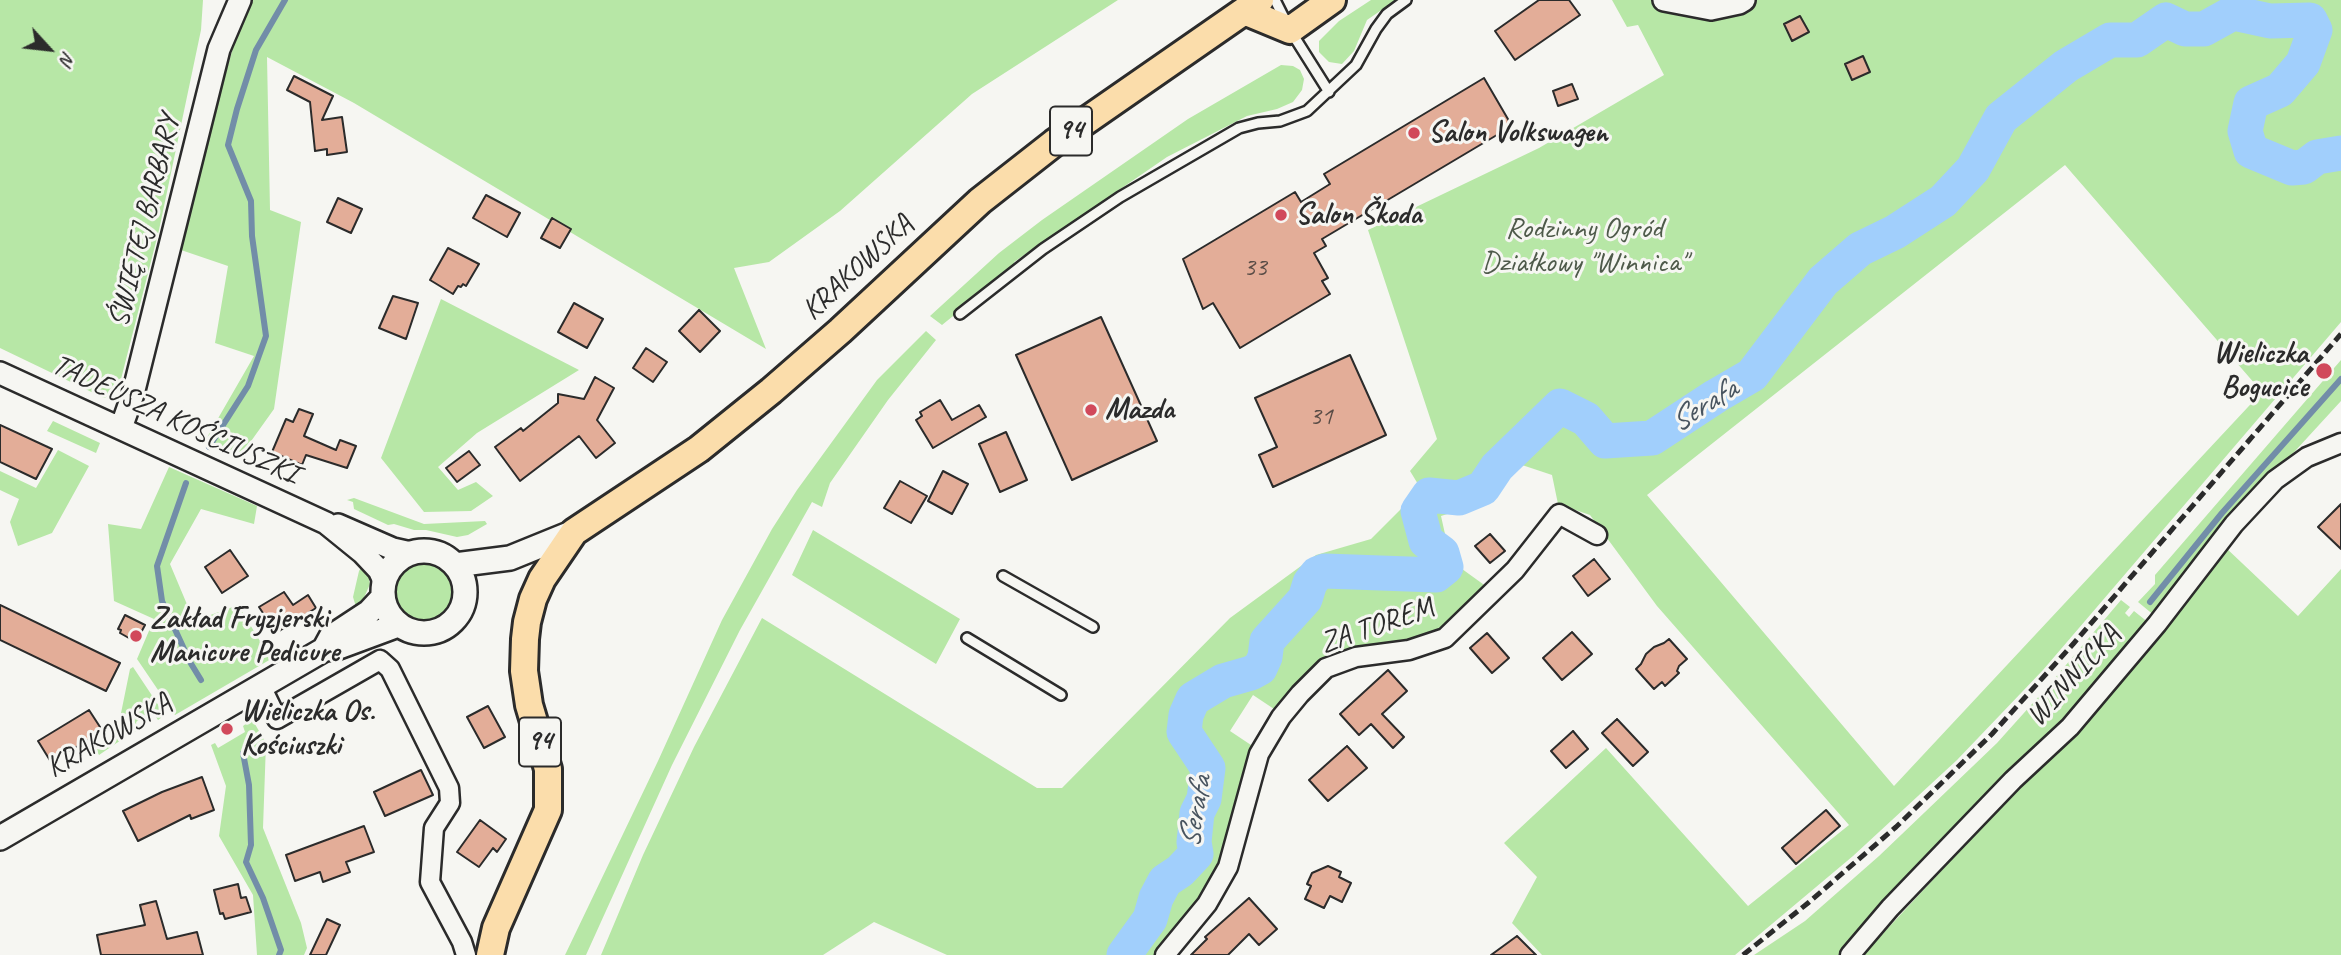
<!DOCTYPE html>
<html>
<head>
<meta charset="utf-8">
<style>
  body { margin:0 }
  #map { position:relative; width:2341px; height:955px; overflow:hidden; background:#f6f6f2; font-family:Caveat,sans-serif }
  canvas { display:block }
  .north { position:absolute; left:14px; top:14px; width:70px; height:70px; -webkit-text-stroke:5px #f6f6f2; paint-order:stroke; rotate:117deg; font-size:19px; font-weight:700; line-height:28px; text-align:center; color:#2b2b2b }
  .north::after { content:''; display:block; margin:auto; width:24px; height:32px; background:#2b2b2b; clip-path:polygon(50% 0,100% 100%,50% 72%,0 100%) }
</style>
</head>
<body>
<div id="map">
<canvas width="2341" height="955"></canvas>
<div class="north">N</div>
</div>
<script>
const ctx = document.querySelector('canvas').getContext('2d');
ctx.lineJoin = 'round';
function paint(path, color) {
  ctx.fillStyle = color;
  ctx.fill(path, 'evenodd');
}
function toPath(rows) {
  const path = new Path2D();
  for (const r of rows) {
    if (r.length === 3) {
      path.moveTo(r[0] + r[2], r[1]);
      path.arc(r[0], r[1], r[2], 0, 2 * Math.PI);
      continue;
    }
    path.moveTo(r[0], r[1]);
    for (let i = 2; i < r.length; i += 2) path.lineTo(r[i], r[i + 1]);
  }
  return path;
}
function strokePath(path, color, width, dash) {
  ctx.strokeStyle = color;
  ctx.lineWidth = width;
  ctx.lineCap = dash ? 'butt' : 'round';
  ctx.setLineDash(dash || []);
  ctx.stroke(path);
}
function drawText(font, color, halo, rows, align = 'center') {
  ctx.font = font + ' Caveat,sans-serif';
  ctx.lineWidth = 6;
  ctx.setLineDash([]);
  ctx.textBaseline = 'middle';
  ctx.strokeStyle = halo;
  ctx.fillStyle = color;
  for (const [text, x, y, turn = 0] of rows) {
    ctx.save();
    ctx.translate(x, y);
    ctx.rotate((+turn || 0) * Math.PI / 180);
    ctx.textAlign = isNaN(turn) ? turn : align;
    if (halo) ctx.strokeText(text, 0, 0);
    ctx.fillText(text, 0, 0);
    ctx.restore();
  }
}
paint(toPath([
  [0,0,203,0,201,30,159,230,120,383,115,394,104,398,0,348],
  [253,0,1118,0,972,94,840,211,769,262,734,268,766,349,354,103,267,57,270,210,301,222,274,409,239,458,205,441,254,356,215,343,228,266,181,250,219,96,233,48],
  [1371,0,1396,0,1367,20,1354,51,1342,64,1329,62,1319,52,1319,41,1339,21],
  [1612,0,2341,0,2341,322,2043,670,1957,760,1853,856,1735,955,1542,955,1512,923,1537,877,1504,843,1606,748,1748,906,1849,825,1657,606,1590,515,1558,504,1552,475,1516,463,1482,503,1441,516,1451,561,1487,587,1443,631,1408,643,1346,653,1280,713,1253,695,1230,731,1257,749,1223,866,1198,905,1156,955,947,955,874,922,823,955,601,955,643,855,694,747,762,618,1037,788,1062,788,1230,618,1316,555,1371,539,1421,489,1410,471,1437,439,1368,230,1539,148,1664,75,1638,25,1627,27],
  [2065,165,2262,392,1894,786,1647,495],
  [1281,65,1293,66,1300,70,1304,79,1302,90,1293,102,1277,109,1247,116,1167,157,1014,262,1015,266,942,325,930,316,999,253,1042,220,1188,119],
  [441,299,579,370,477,433,438,467,458,490,476,482,493,496,471,511,424,512,381,458],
  [926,331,936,340,888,400,830,483,822,507,812,502,740,630,672,765,586,955,565,955,658,761,722,620,772,529,797,490,877,380],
  [2341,360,2341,401,2241,510,2155,616,2138,602,2155,584,2155,575],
  [53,421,100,443,96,453,47,431],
  [58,450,89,466,52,533,18,546,10,522,19,499,0,490,0,471,36,488],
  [169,467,257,506,254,524,201,509,170,564,194,621,238,605,271,659,175,715,137,659,154,619,114,601,108,524,141,529],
  [354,498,424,524,485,521,487,524,468,535,457,537,426,530,414,530,394,524,388,525,354,509,353,502,347,500],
  [813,530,960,619,936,664,792,575],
  [2224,546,2298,616,2341,569,2341,955,1863,955,2111,688],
  [363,564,367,570,370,584,363,600,356,607,353,597,359,571],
  [424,592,28],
  [2121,600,2130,607,2125,613,2129,617,2134,611,2149,623,2091,694,1842,955,1754,955,1805,921,1879,856,1925,812,1997,743,2049,685],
  [133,667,165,715,158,720,152,711,136,722,139,729,130,735,120,718,130,669],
  [252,719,266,743,263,828,301,923,307,948,304,955,257,955,253,895,219,836,226,786,211,745,215,743,218,748,245,732,243,726],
  [121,733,124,738,99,755,96,750,97,746]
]), '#b7e7a6');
strokePath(toPath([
  [209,447,248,386,266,336,252,236,251,201,228,145,237,109,256,50,285,0],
  [186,483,157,566,162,601,190,662,201,680],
  [2150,602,2222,513,2341,379],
  [243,753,249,785,251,845,246,862,263,898,281,950,279,955]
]), '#728da8', 6);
strokePath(toPath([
  [1124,955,1150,919,1156,898,1165,881,1180,871,1196,854,1194,842,1197,813,1204,799,1208,768,1184,732,1186,715,1193,699,1223,681,1251,673,1260,668,1265,657,1267,641,1305,599,1310,583,1317,574,1325,571,1436,575,1446,567,1442,553,1426,541,1418,511,1429,495,1459,498,1483,488,1497,467,1560,406,1586,419,1605,441,1652,438,1716,396,1752,375,1823,281,1860,249,1895,232,1943,201,1973,169,2001,118,2066,66,2110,40,2137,40,2166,20,2185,29,2204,29,2233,13,2270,21,2310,20,2315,30,2303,63,2280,90,2251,103,2245,131,2251,151,2292,168,2304,167,2317,157,2341,153]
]), '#a1cffc', 35);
const building = toPath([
  [1539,0,1569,0,1580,15,1515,60,1495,31,1539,0],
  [1800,16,1809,32,1792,41,1784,24,1800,16],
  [1863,56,1870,72,1852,80,1845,64,1863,56],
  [294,76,333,96,322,120,342,117,347,152,327,155,327,149,315,151,310,102,287,90,294,76],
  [1484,78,1512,126,1322,239,1326,246,1314,253,1328,278,1322,281,1330,294,1240,348,1213,303,1203,309,1183,259,1295,192,1301,202,1330,184,1324,174,1484,78],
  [1572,84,1578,99,1558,106,1553,91,1572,84],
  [486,195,520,213,507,237,473,218,486,195],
  [338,198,362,209,351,233,327,222,338,198],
  [552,218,571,229,560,248,541,238,552,218],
  [448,248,479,264,466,286,463,284,461,287,458,286,453,294,430,280,448,248],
  [393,296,418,303,406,339,379,328,393,296],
  [574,303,603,319,587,348,558,332,574,303],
  [699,310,720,331,700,352,679,331,699,310],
  [1101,317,1157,441,1072,480,1016,355,1101,317],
  [646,348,667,362,653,382,633,368,646,348],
  [1350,355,1386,435,1273,487,1259,455,1277,447,1255,398,1350,355],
  [595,377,614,388,597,420,615,443,596,458,579,436,520,481,495,447,521,428,523,431,558,403,558,394,584,399,595,377],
  [940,400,952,420,979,405,986,417,933,448,916,420,922,416,920,412,940,400],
  [299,409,313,414,304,436,336,450,340,440,356,446,347,468,306,455,302,465,272,452,286,419,293,422,299,409],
  [0,425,52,449,36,479,0,462,0,425],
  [1006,432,1027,480,1000,492,979,444,1006,432],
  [469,451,480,465,457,482,446,468,469,451],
  [943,471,968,484,952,514,928,501,943,471],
  [900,481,927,496,911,523,884,508,900,481],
  [2341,504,2341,549,2318,527,2341,504],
  [1490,534,1505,551,1490,563,1475,546,1490,534],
  [230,550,248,576,222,593,205,567,230,550],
  [1594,559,1610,579,1588,596,1573,576,1594,559],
  [284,592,293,605,308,595,316,608,276,633,259,607,284,592],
  [0,605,120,663,106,691,0,640,0,605],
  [125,615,145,625,136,642,120,633,121,630,118,629,125,615],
  [1572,632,1592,654,1562,680,1543,658,1572,632],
  [1487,633,1509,658,1492,673,1470,648,1487,633],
  [1669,639,1687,659,1679,666,1677,671,1679,673,1665,686,1662,682,1654,689,1636,669,1641,664,1646,654,1654,647,1664,643,1669,639],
  [1388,670,1407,691,1382,714,1404,737,1393,748,1371,724,1359,735,1340,714,1388,670],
  [488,706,505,737,484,748,467,717,488,706],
  [89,710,102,730,88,740,51,762,38,741,89,710],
  [1617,719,1648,752,1633,766,1602,733,1617,719],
  [1573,731,1588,749,1566,768,1551,751,1573,731],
  [1347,746,1367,768,1328,801,1309,780,1347,746],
  [421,770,433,795,385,816,374,792,421,770],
  [202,777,214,810,191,819,190,815,138,841,123,811,162,792,202,777],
  [1826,810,1840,826,1796,864,1782,848,1826,810],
  [480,820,506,839,497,852,493,848,479,867,457,852,480,820],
  [364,826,374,852,346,862,350,872,323,882,320,872,295,881,286,855,364,826],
  [1328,866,1341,872,1339,877,1351,883,1342,902,1330,896,1324,908,1305,899,1311,886,1307,884,1312,873,1328,866],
  [238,884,241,898,246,897,251,912,225,919,223,913,220,914,214,890,238,884],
  [1249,898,1277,929,1259,945,1249,934,1228,955,1191,955,1207,939,1205,937,1249,898],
  [156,901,167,939,197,932,203,955,101,955,97,935,145,925,140,905,156,901],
  [327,919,340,925,326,955,310,955,327,919],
  [1517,936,1536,955,1491,955,1517,936]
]);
paint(building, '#e3ad98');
strokePath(building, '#2b2b2b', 2);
const service = toPath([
  [1275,0,1290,30,1329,92],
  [960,314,1043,249,1120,197,1239,128,1258,123,1280,121,1307,111,1356,65,1376,29,1387,14,1406,0],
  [1003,576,1093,627],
  [967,638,1061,695]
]);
const minor = toPath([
  [261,686,277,719,380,660,390,669,449,788,450,803,434,828,430,882,462,942,466,955],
  [1165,955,1207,904,1228,867,1259,754,1281,717,1300,694,1326,668,1356,657,1409,650,1445,638,1515,570,1559,514,1597,535],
  [1850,955,1890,908,2013,780,2070,727,2157,624,2234,524,2275,480,2307,457,2341,443]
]);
const tertiary = toPath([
  [1664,0,1711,9,1739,3,1744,0],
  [0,373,326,523,363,553,379,570,384,581],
  [121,428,133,394,219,49,240,0],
  [338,525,393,549,411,553]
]);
const secondary = toPath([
  [424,592,41],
  [455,565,510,558,574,532],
  [325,648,331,637,369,612,383,597],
  [0,838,325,649,336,648,398,625]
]);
const primary = toPath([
  [1244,11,1290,30,1332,0],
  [490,955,496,928,548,810,548,769,529,705,524,671,525,639,527,622,533,599,542,579,574,532,699,449,771,391,840,331,980,201,1054,143,1260,0]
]);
strokePath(service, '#2b2b2b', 14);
strokePath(minor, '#2b2b2b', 23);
strokePath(tertiary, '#2b2b2b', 26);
strokePath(secondary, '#2b2b2b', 28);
strokePath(primary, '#2b2b2b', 32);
strokePath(service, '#f6f6f2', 9);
strokePath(minor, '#f6f6f2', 18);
strokePath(tertiary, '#f6f6f2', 21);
strokePath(secondary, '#f6f6f2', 23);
strokePath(primary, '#fbddab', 26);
strokePath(toPath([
  [1743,955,1808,903,1896,827,1992,734,2074,643,2341,334]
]), '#2b2b2b', 5, [10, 5]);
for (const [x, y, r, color] of [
  [1414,133,7,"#d1495b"],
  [1281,215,7,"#d1495b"],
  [2324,371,9,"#d1495b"],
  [1091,410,7,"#d1495b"],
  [136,636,7,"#d1495b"],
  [227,729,7,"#d1495b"]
]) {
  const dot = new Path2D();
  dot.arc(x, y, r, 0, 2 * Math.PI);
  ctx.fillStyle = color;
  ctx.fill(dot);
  strokePath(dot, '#f6f6f2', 2.5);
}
drawText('26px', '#594c46', null, [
  ["33",1255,268],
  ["31",1321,417]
]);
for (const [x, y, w] of [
  [1071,131,42],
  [540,742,42]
]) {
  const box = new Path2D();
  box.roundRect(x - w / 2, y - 24.5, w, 49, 5);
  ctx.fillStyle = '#f6f6f2';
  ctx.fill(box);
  strokePath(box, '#2b2b2b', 2);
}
drawText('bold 28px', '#2b2b2b', null, [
  ["94",1071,131],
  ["94",540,742]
]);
drawText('bold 30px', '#2b2b2b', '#f6f6f2', [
  ["Salon Volkswagen",1428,133],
  ["Salon Škoda",1295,215],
  ["Wieliczka",2308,354,"right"],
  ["Bogucice",2308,388,"right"],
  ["Mazda",1105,410],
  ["Zakład Fryzjerski",150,619],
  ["Manicure Pedicure",150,653],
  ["Wieliczka Os.",241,712],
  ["Kościuszki",241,746]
], 'left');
drawText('30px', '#2b2b2b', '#f6f6f2', [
  ["ŚWIĘTEJ BARBARY",145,221,-76],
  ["KRAKOWSKA",858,268,-43],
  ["TADEUSZA KOŚCIUSZKI",175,420,25],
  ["ZA TOREM",1377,626,-19],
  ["WINNICKA",2074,676,-48],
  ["KRAKOWSKA",109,736,-30]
]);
drawText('30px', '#4e5a4a', '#f6f6f2', [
  ["Rodzinny Ogród",1584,229],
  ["Działkowy \"Winnica\"",1584,263]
]);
drawText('italic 32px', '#48545f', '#f6f6f2', [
  ["Serafa",1704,406,-32],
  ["Serafa",1196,812,-80]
]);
</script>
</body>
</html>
